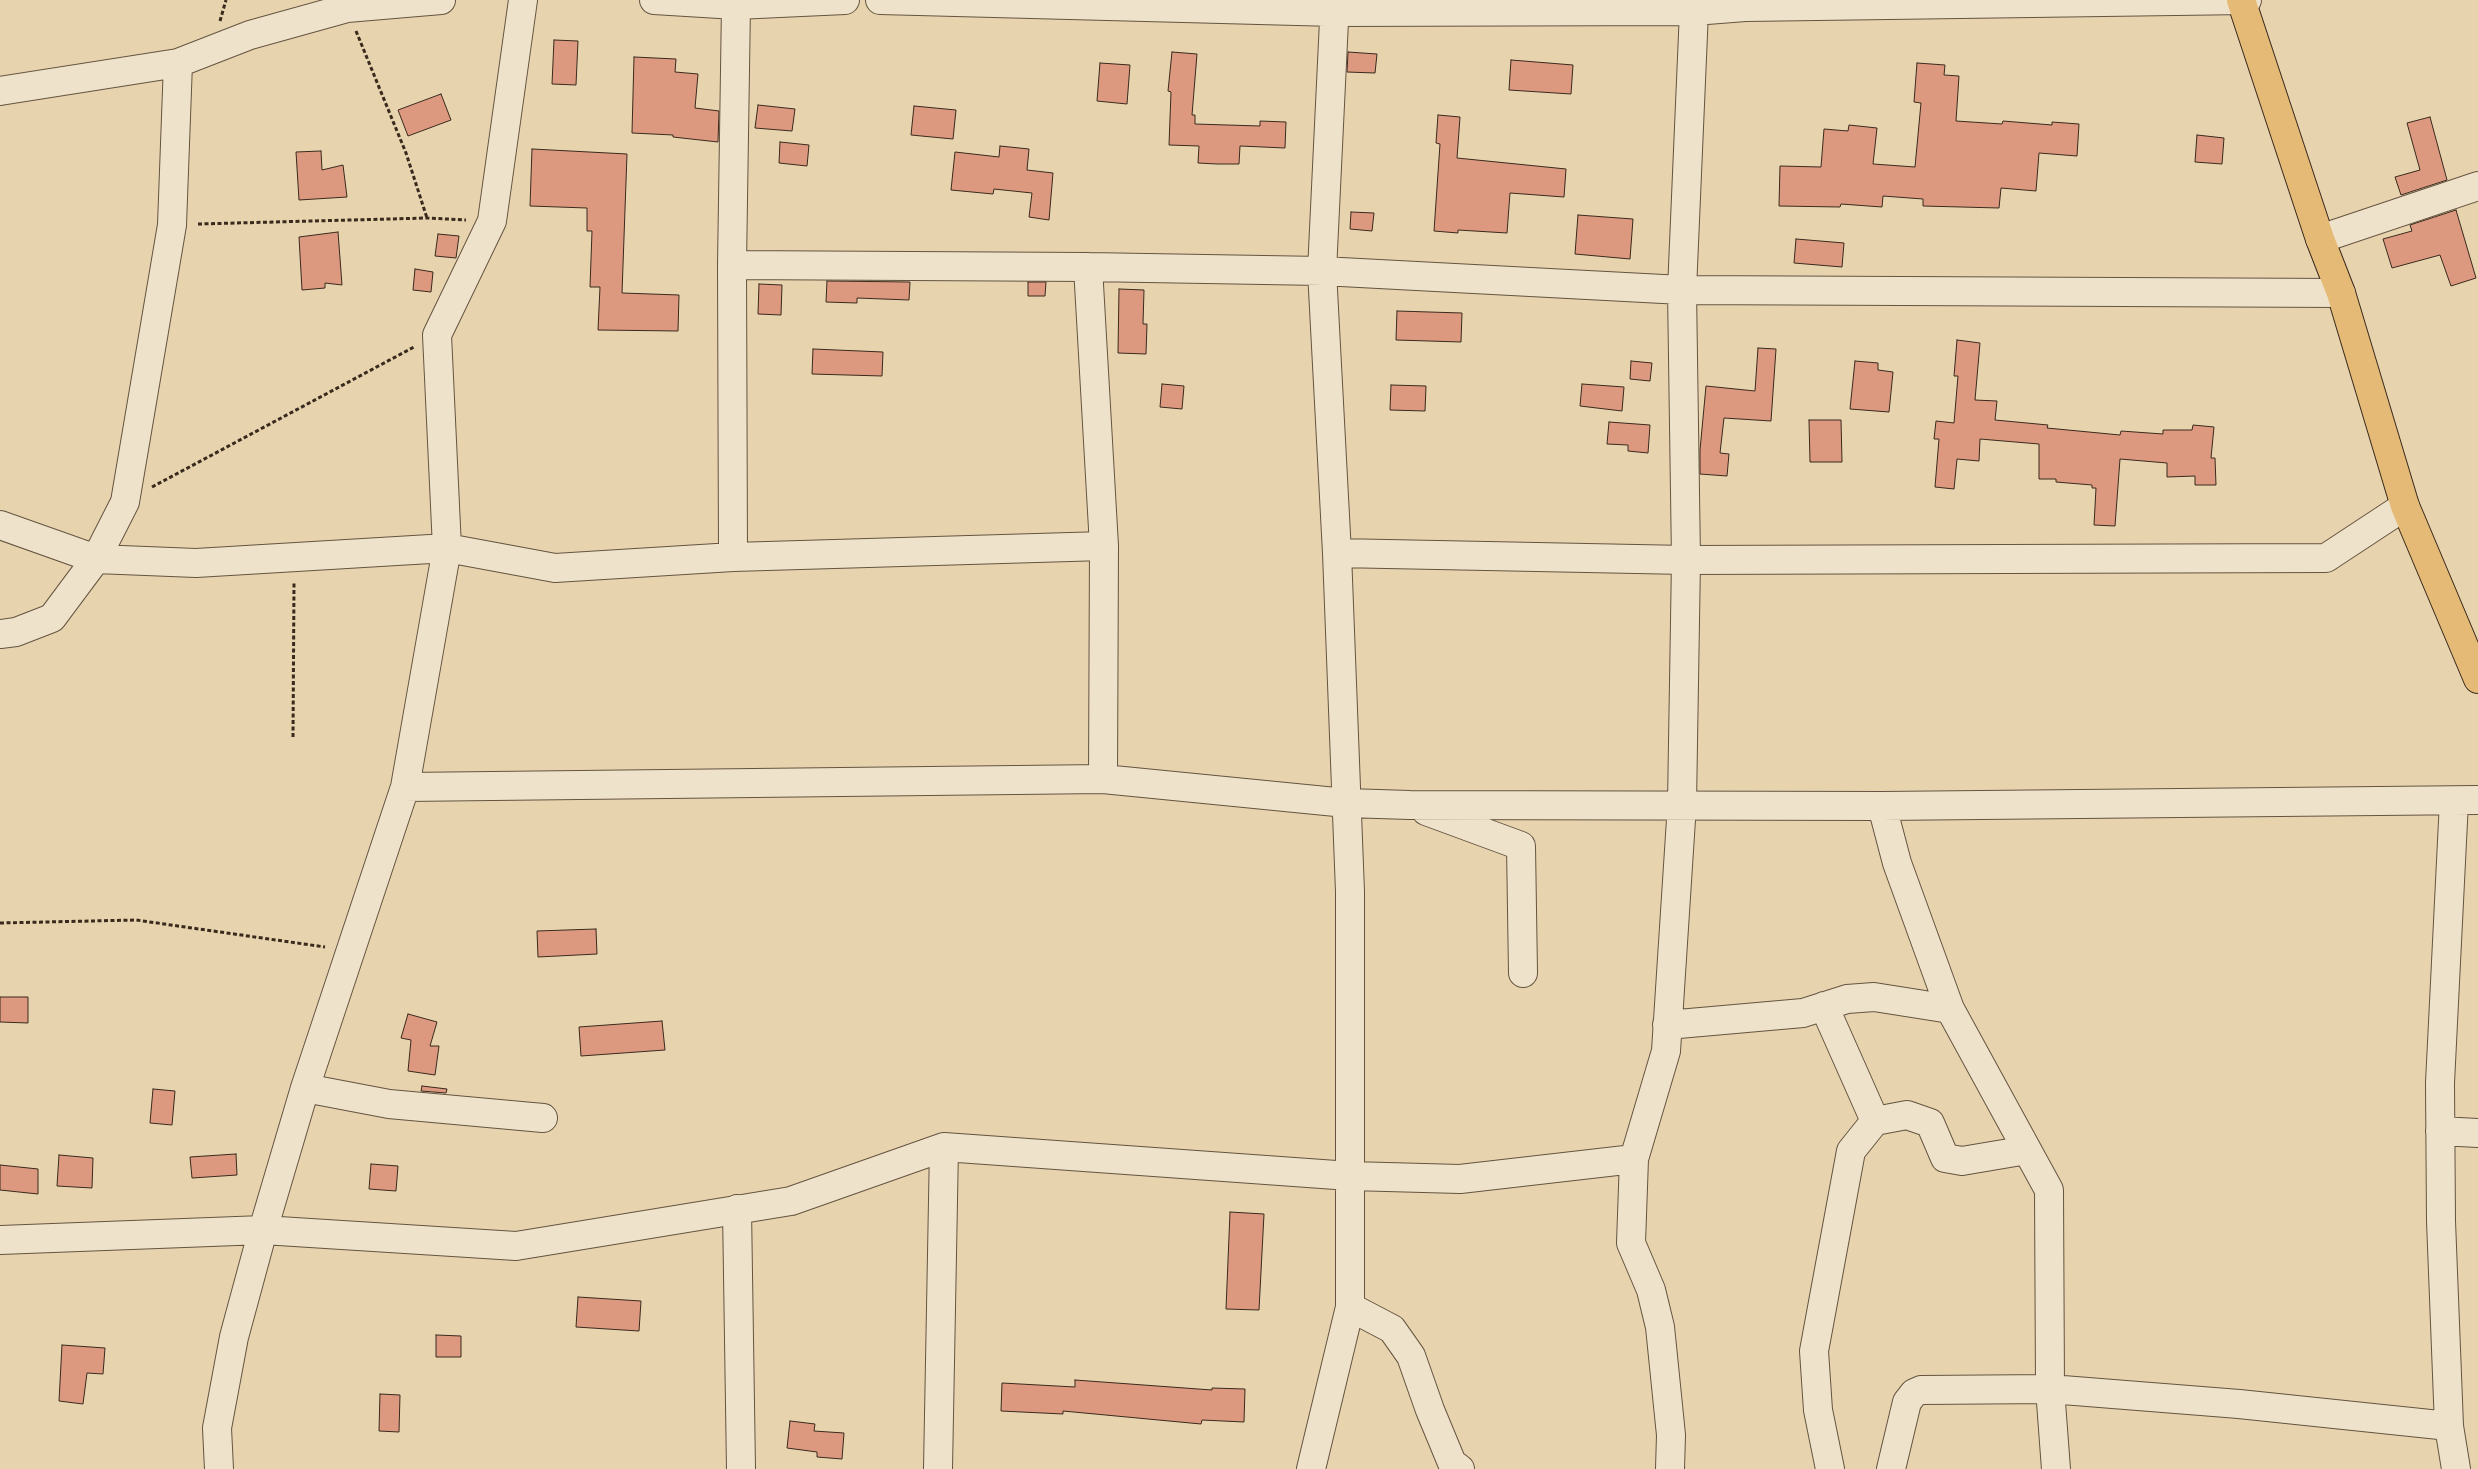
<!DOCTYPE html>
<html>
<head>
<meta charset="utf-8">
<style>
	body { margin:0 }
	canvas { display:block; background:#e7d3ad }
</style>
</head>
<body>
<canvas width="2478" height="1469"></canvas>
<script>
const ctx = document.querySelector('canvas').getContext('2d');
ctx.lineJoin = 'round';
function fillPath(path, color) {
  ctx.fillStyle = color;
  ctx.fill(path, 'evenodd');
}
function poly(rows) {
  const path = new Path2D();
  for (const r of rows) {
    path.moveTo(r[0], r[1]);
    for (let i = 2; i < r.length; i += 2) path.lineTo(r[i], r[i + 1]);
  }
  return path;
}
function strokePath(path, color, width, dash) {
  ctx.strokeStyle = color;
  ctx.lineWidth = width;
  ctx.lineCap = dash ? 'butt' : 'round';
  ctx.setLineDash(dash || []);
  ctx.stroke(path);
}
const building = poly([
	[554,40,578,41,576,85,552,84,554,40],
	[1172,52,1197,54,1192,115,1195,115,1195,124,1260,126,1260,121,1286,122,1285,148,1240,146,1239,164,1217,164,1198,163,1199,146,1169,145,1171,92,1168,91,1172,52],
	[1348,52,1377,54,1375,73,1347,72,1348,52],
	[634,57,676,59,675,72,698,74,695,108,719,111,718,142,673,137,673,135,632,133,634,57],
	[1511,60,1573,65,1571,94,1509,90,1511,60],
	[1100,63,1130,65,1127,104,1097,101,1100,63],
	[1917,63,1945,65,1944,75,1959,76,1956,121,2002,124,2003,121,2052,125,2052,122,2079,124,2077,156,2039,153,2036,191,2001,188,1999,208,1923,206,1923,199,1883,196,1882,207,1841,204,1840,207,1779,206,1780,166,1821,167,1824,129,1848,131,1849,125,1877,128,1873,164,1915,167,1921,103,1914,102,1917,63],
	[441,94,451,120,408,136,398,110,441,94],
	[758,105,795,109,792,131,755,128,758,105],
	[914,106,956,110,953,139,911,135,914,106],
	[1438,115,1460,117,1457,158,1566,169,1564,197,1510,193,1507,233,1458,230,1458,233,1434,231,1440,144,1436,143,1438,115],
	[2430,117,2447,180,2401,195,2395,177,2420,170,2407,123,2430,117],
	[2197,135,2224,138,2222,164,2195,162,2197,135],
	[780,142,809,145,807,166,779,163,780,142],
	[1000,146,1029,149,1027,170,1053,173,1049,220,1029,217,1032,193,994,189,993,194,951,190,955,152,999,157,1000,146],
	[532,149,627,154,622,293,679,295,678,331,598,330,600,287,590,287,592,231,587,231,587,208,530,206,532,149],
	[321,151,322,170,343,165,347,197,299,200,296,152,321,151],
	[2456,210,2476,278,2451,286,2440,255,2392,268,2383,239,2412,231,2410,225,2456,210],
	[1351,212,1374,213,1372,231,1350,229,1351,212],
	[1578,215,1633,219,1630,259,1575,254,1578,215],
	[338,232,342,285,325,283,325,288,302,290,299,237,338,232],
	[438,234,459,236,456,258,435,256,438,234],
	[1796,239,1844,243,1842,267,1794,263,1796,239],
	[415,269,433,272,431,292,413,290,415,269],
	[827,281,910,282,909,300,857,298,857,303,826,302,827,281],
	[1028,282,1046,282,1045,296,1028,296,1028,282],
	[759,284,782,285,781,315,758,314,759,284],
	[1119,289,1144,290,1143,324,1147,324,1146,354,1118,353,1119,289],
	[1397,311,1462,313,1461,342,1396,340,1397,311],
	[1957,340,1980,343,1975,400,1997,401,1995,420,2048,425,2047,428,2120,435,2121,431,2163,434,2163,430,2192,430,2193,425,2214,427,2211,458,2215,458,2216,485,2195,485,2195,476,2167,477,2167,463,2120,459,2115,526,2094,525,2096,488,2092,488,2092,485,2056,482,2056,479,2039,479,2039,444,1980,439,1979,461,1957,459,1954,489,1935,487,1939,439,1934,439,1936,421,1954,423,1958,376,1954,376,1957,340],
	[1758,348,1776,349,1771,421,1724,418,1720,453,1729,454,1727,476,1700,474,1700,450,1706,386,1755,391,1758,348],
	[813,349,883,352,882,376,812,374,813,349],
	[1631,361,1652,363,1650,381,1630,379,1631,361],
	[1855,361,1878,363,1878,370,1893,372,1889,412,1850,409,1855,361],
	[1162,384,1184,386,1182,409,1160,407,1162,384],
	[1582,384,1624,387,1622,411,1580,406,1582,384],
	[1391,385,1426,386,1425,411,1390,410,1391,385],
	[1809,420,1841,420,1842,462,1810,462,1809,420],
	[1609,422,1650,425,1648,453,1628,451,1628,445,1607,444,1609,422],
	[596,929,597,954,538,957,537,931,596,929],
	[0,997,28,997,28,1023,0,1022,0,997],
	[408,1014,437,1022,430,1046,439,1046,435,1075,408,1071,411,1040,401,1038,408,1014],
	[662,1021,665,1050,581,1056,579,1027,662,1021],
	[422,1086,447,1089,446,1093,421,1091,422,1086],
	[153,1089,175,1091,172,1125,150,1123,153,1089],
	[236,1154,237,1175,192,1178,190,1157,236,1154],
	[59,1155,93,1158,92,1188,57,1186,59,1155],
	[371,1164,398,1166,396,1191,369,1189,371,1164],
	[0,1165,38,1169,38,1194,0,1190,0,1165],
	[1230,1212,1264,1214,1259,1310,1226,1309,1230,1212],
	[578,1297,641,1301,639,1331,576,1327,578,1297],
	[436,1335,461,1336,461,1357,436,1357,436,1335],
	[62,1345,105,1348,103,1374,87,1373,83,1404,59,1401,62,1345],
	[1075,1380,1212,1390,1212,1388,1245,1389,1244,1422,1202,1420,1201,1424,1063,1411,1063,1414,1001,1411,1002,1383,1075,1387,1075,1380],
	[380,1394,400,1395,399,1432,379,1431,380,1394],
	[790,1421,815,1424,814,1431,844,1433,842,1459,817,1457,817,1452,787,1448,790,1421]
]);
const path = poly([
	[220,21,226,0],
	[356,31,406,153,427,218],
	[198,224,427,218,466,220],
	[152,487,414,347],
	[293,737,294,583],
	[0,923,136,920,325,947]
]);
const minor = poly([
	[654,0,736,5,845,0],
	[880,0,1335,12,1694,11,1745,7,2247,0],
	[0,91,178,63,250,35,347,8,441,0],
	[2320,239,2478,186],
	[732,265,1088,267,1322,271,1682,290,2341,293],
	[1088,267,1104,546,1103,779],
	[0,525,96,559,196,563,447,548,555,568,733,557,1104,546],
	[1337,553,1686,560,2326,558,2405,506],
	[733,557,732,265,736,5],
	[0,634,16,632,52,618,96,559,125,502,172,225,178,63],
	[405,787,1103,779,1346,803,1410,805,1882,806,2478,800],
	[2454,801,2440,1083,2441,1221,2449,1426,2456,1469],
	[1882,806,1897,863,1950,1009,2049,1190,2050,1389,2056,1469],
	[1426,811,1521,846,1523,973],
	[1824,1006,1875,1121],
	[1667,1025,1803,1013,1847,999,1874,997,1950,1009],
	[305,1088,389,1104,543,1118],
	[2440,1131,2478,1133],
	[944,1147,1350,1176,1460,1179,1634,1159],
	[737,1209,741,1469],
	[0,1240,263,1230,516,1246,791,1201,944,1147,938,1469],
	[1350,1307,1392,1329,1411,1356,1430,1410,1452,1463,1460,1469],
	[219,1469,217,1428,234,1337,263,1230,305,1088,405,787,447,548,437,335,492,221,523,0],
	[1311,1469,1350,1307,1350,892,1337,553,1322,271,1335,0],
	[1670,1469,1671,1435,1660,1327,1651,1290,1631,1243,1634,1159,1666,1051,1682,804,1686,560,1682,290,1694,11],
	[1830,1469,1818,1410,1814,1351,1851,1151,1875,1121,1907,1115,1930,1123,1945,1158,1962,1161,2027,1150],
	[1891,1469,1907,1402,1914,1393,1921,1390,2050,1389,2239,1404,2449,1426]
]);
const major = poly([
	[2241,0,2320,239,2341,293,2405,506,2478,679]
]);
fillPath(building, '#dd9980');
strokePath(building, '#392a1d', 1);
strokePath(minor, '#645441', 30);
strokePath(major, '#392a1d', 30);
strokePath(path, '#392a1d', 3, [4, 2.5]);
strokePath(minor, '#efe2ca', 28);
strokePath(major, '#e4ba76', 28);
</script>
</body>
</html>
